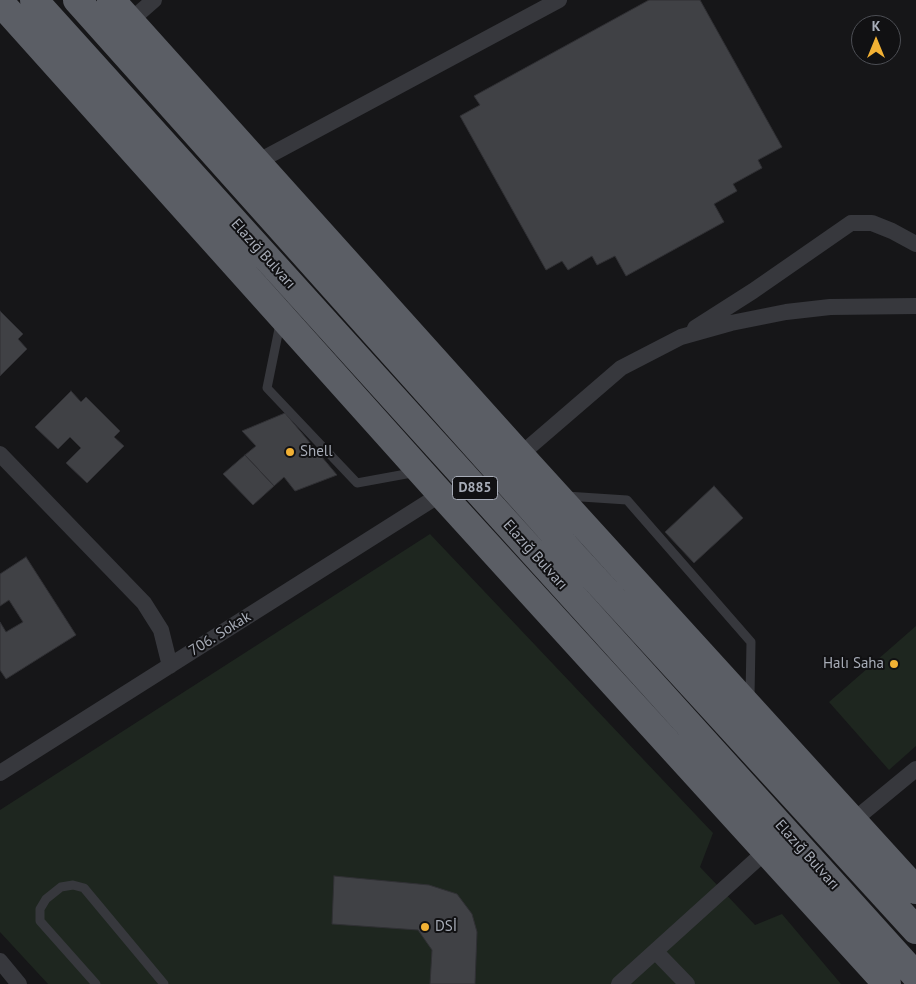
<!DOCTYPE html>
<html>
<head>
<meta charset="utf-8">
<style>
	body { margin:0 }
	#map { position:relative; width:916px; height:984px; overflow:hidden; background:#161618; font-family:"PT Sans",sans-serif }
	canvas { display:block }
	.north { position:absolute; left:851px; top:15px; width:50px; height:50px; box-sizing:border-box; background:#111113; border:1px solid #4d4f55; border-radius:50%; rotate:0deg; font-size:14px; font-weight:700; line-height:20px; text-align:center; color:#a8adb8 }
	.north::after { content:''; display:block; margin:auto; width:18px; height:22px; background:#f2b134; clip-path:polygon(50% 0,100% 100%,50% 72%,0 100%) }
</style>
</head>
<body>
<div id="map">
<canvas width="916" height="984"></canvas>
<div class="north">K</div>
</div>
<script>
const ctx = document.querySelector('canvas').getContext('2d');
ctx.lineJoin = 'round';
function fillPath(path, color) {
  ctx.fillStyle = color;
  ctx.fill(path, 'evenodd');
}
function poly(rows) {
  const path = new Path2D();
  for (const r of rows) {
    path.moveTo(r[0], r[1]);
    for (let i = 2; i < r.length; i += 2) path.lineTo(r[i], r[i + 1]);
  }
  return path;
}
function strokePath(path, color, width, dash) {
  ctx.strokeStyle = color;
  ctx.lineWidth = width;
  ctx.lineCap = dash ? 'butt' : 'round';
  ctx.setLineDash(dash || []);
  ctx.stroke(path);
}
function drawText(font, color, halo, rows, align = 'center') {
  ctx.font = font + ' "PT Sans",sans-serif';
  ctx.lineWidth = 4;
  ctx.setLineDash([]);
  ctx.textBaseline = 'middle';
  ctx.strokeStyle = halo;
  ctx.fillStyle = color;
  for (const [text, x, y, turn = 0] of rows) {
    ctx.save();
    ctx.translate(x, y);
    ctx.rotate((+turn || 0) * Math.PI / 180);
    ctx.textAlign = isNaN(turn) ? turn : align;
    if (halo) ctx.strokeText(text, 0, 0);
    ctx.fillText(text, 0, 0);
    ctx.restore();
  }
}
const green = poly([
	[430,534,713,833,700,867,755,925,782,914,841,984,48,984,0,932,0,810],
	[916,626,916,746,889,770,829,702]
]);
const building = poly([
	[649,0,700,0,782,147,758,160,762,168,733,184,737,191,714,204,724,222,626,276,615,256,597,265,592,256,568,270,562,261,546,270,460,116,480,105,474,96,649,0],
	[0,311,23,334,18,339,27,349,0,376,0,311],
	[71,391,81,402,86,397,120,431,114,437,124,446,87,483,66,463,81,448,70,437,58,449,35,427,71,391],
	[285,413,337,475,295,491,284,477,274,486,245,455,256,446,242,431,285,413],
	[245,455,274,486,253,505,223,474,245,455],
	[714,486,743,518,694,563,665,532,714,486],
	[26,557,76,635,6,679,0,670,0,622,6,632,23,622,9,600,0,606,0,574,26,557],
	[334,876,429,885,457,894,472,914,477,932,475,984,430,984,432,950,418,930,332,924,334,876]
]);
const service = poly([
	[280,324,267,388,357,483,417,472],
	[566,496,627,500,751,642,750,697],
	[96,984,40,921,40,909,46,899,61,887,73,885,84,888,164,984]
]);
const minor = poly([
	[130,21,154,0],
	[257,162,559,0],
	[695,328,753,291,851,223,872,223,892,231,916,244],
	[0,454,144,603,161,630,170,666],
	[520,455,621,368,681,337,731,323,786,312,830,307,916,306],
	[0,773,441,494],
	[854,820,916,769],
	[656,952,687,984],
	[0,961,19,984],
	[619,984,766,851]
]);
const trunk = poly([
	[34,0,916,976],
	[77,0,574,556,916,930],
	[111,0,520,455,916,890],
	[0,2,441,494,887,984]
]);
const markers = [
	[290,452,5,"#f2b134"],
	[894,664,5,"#f2b134"],
	[425,927,5,"#f2b134"]
];
const shields = [
	[475,488,45]
];
const shieldNames = [
	["D885",475,488]
];
const streetNames = [
	["Elazığ Bulvarı",263,254,48],
	["Elazığ Bulvarı",535,555,48],
	["706. Sokak",220,634,-32],
	["Elazığ Bulvarı",807,855,48]
];
const poiNames = [
	["Shell",300,452],
	["Halı Saha",884,664,"right"],
	["DSİ",435,927]
];
fillPath(green, '#1e261f');
fillPath(building, '#404145');
strokePath(building, '#303034', 1);
strokePath(service, '#37383d', 9);
strokePath(minor, '#37383d', 16);
strokePath(trunk, '#5b5e65', 28);
for (const [x, y, r, color] of markers) {
  const dot = new Path2D();
  dot.arc(x, y, r, 0, 2 * Math.PI);
  ctx.fillStyle = color;
  ctx.fill(dot);
  strokePath(dot, '#111113', 2);
}
for (const [x, y, w] of shields) {
  const box = new Path2D();
  box.roundRect(x - w / 2, y - 11.5, w, 23, 4);
  ctx.fillStyle = '#111113';
  ctx.fill(box);
  strokePath(box, '#a8adb8', 1);
}
drawText('bold 14px', '#a8adb8', null, shieldNames);
drawText('15px', '#a8adb8', '#111113', streetNames);
drawText('15px', '#a8adb8', '#111113', poiNames, 'left');
</script>
</body>
</html>
